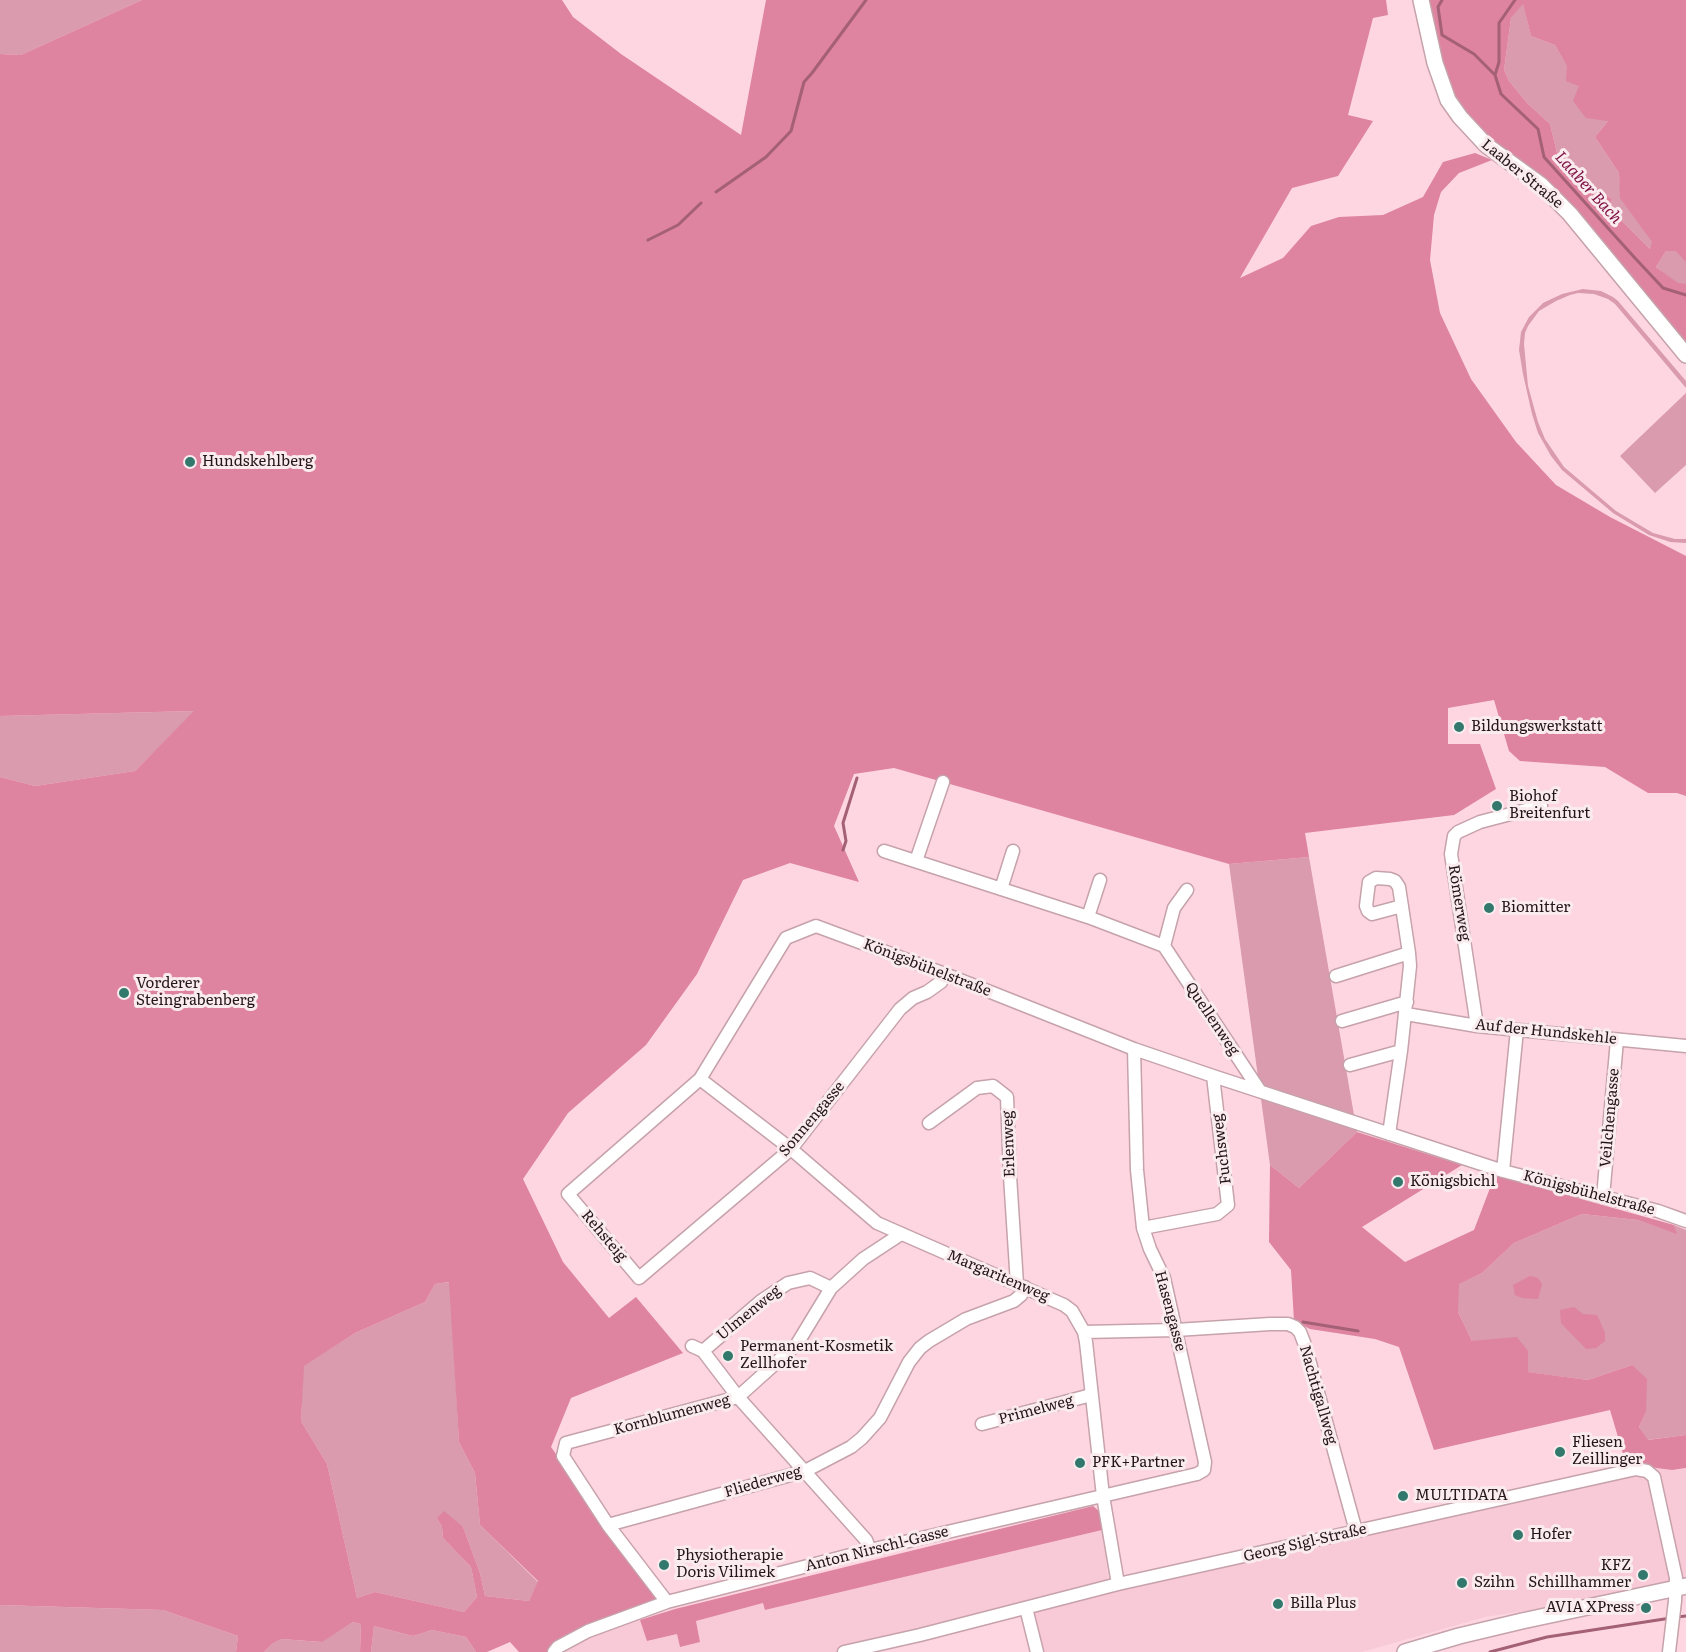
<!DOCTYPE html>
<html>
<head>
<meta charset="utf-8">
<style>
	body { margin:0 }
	canvas { display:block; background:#fdd6e1 }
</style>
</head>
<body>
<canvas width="1686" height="1652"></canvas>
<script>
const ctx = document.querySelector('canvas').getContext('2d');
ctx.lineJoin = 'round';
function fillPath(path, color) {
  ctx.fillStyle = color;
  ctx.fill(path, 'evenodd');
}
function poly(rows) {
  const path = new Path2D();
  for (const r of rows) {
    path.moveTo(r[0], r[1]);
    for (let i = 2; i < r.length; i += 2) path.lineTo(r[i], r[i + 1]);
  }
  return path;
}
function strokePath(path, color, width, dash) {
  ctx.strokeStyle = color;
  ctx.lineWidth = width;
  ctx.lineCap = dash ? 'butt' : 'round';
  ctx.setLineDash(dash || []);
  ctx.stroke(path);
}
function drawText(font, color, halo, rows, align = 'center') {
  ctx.font = font + ' Literata,serif';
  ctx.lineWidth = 6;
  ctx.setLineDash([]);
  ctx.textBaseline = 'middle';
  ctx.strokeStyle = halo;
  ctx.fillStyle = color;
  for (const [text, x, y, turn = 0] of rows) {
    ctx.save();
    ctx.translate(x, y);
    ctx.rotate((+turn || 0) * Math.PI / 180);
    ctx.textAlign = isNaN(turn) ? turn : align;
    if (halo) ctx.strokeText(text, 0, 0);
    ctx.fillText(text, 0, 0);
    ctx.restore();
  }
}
const built = poly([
	[1626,1464,1672,1470,1686,1469,1686,1579,1584,1602,1485,1617,1362,1652,1043,1652,1034,1611,868,1652,563,1652,597,1634,640,1620,648,1641,677,1634,680,1647,700,1642,696,1621,764,1603,766,1610,1102,1530,1109,1582]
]);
const green = poly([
	[0,0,142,0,21,55,0,54],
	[1523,3,1531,36,1555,45,1579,86,1608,121,1595,137,1619,173,1621,198,1653,243,1650,249,1609,208,1612,199,1559,161,1550,124,1528,104,1509,81,1504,70,1511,18],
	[1686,242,1686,284,1678,284,1656,267,1666,251],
	[1583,289,1601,291,1613,297,1618,301,1686,381,1686,388,1615,304,1608,299,1594,294,1578,293,1570,295,1556,301,1539,311,1528,326,1525,333,1524,344,1528,386,1538,422,1545,439,1564,467,1616,511,1653,533,1675,539,1686,539,1686,543,1670,542,1649,535,1613,513,1562,470,1551,456,1538,433,1532,414,1523,374,1519,350,1521,332,1529,317,1543,303,1562,294],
	[1686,393,1686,465,1655,493,1620,456],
	[195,711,135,771,35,786,0,777,0,716],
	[1309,857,1357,1132,1299,1188,1270,1165,1229,864],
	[1582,1214,1638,1220,1676,1233,1674,1225,1686,1230,1686,1435,1647,1440,1639,1427,1646,1412,1632,1365,1588,1380,1527,1372,1528,1351,1472,1341,1458,1312,1458,1284,1482,1273,1514,1243],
	[450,1282,459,1442,475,1473,480,1525,538,1582,529,1601,485,1596,480,1573,463,1527,437,1518,442,1527,443,1538,471,1567,477,1597,464,1612,375,1592,357,1598,327,1464,301,1421,303,1366,355,1333,425,1302,435,1284],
	[0,1605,163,1610,238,1636,236,1652,0,1652],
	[353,1622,361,1624,360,1652,264,1652,272,1644,281,1639,321,1642],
	[374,1626,413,1636,432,1630,466,1637,476,1652,371,1652]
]);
const forest = poly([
	[142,0,562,0,573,17,621,54,741,135,766,0,1386,0,1388,15,1373,18,1348,115,1373,121,1338,176,1292,188,1240,278,1283,258,1311,226,1339,217,1383,215,1423,197,1443,162,1475,153,1492,160,1459,173,1441,192,1434,215,1430,260,1440,313,1471,379,1516,442,1556,485,1610,517,1686,556,1686,796,1677,793,1648,793,1605,767,1520,761,1509,751,1494,700,1448,708,1448,744,1480,744,1496,789,1454,815,1305,833,1309,857,1229,864,894,768,854,774,834,826,859,882,790,863,743,880,697,974,646,1045,568,1113,523,1179,563,1262,609,1318,636,1297,683,1353,571,1398,551,1447,659,1600,549,1652,519,1652,510,1642,487,1652,476,1652,466,1637,432,1630,413,1636,374,1626,371,1652,360,1652,361,1624,353,1622,322,1642,281,1639,272,1644,264,1652,236,1652,238,1636,163,1610,0,1605,0,777,35,786,135,771,194,711,0,716,0,54,21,55],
	[449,1282,459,1442,475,1473,480,1525,538,1581,529,1601,485,1596,480,1573,463,1527,444,1511,437,1518,442,1527,443,1538,471,1567,477,1597,464,1612,375,1592,357,1598,327,1464,301,1421,304,1366,355,1333,425,1302,435,1284],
	[1428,0,1686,0,1686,262,1676,251,1666,251,1656,267,1678,283,1686,284,1686,349,1638,291,1481,132,1455,98,1433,40],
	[1523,4,1531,36,1555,45,1567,66,1566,81,1579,86,1573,101,1586,118,1608,121,1595,137,1619,173,1620,198,1652,242,1650,249,1609,208,1612,199,1559,161,1550,124,1528,104,1509,81,1504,70,1511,18],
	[1357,1132,1462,1165,1362,1227,1405,1262,1474,1230,1495,1175,1674,1225,1677,1234,1638,1220,1582,1214,1514,1243,1482,1273,1459,1284,1458,1312,1472,1341,1517,1337,1528,1351,1528,1372,1588,1380,1632,1365,1647,1379,1646,1412,1639,1427,1648,1440,1686,1435,1686,1468,1672,1470,1626,1464,1610,1410,1434,1450,1399,1347,1375,1339,1310,1329,1294,1321,1291,1270,1269,1242,1270,1165,1299,1188],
	[1530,1276,1538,1278,1542,1284,1538,1299,1522,1298,1515,1295,1513,1285],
	[1574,1307,1583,1314,1597,1315,1605,1333,1605,1341,1596,1348,1586,1349,1561,1323,1560,1310],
	[1093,1506,1100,1512,1102,1530,765,1610,763,1603,696,1621,700,1642,680,1647,677,1634,647,1641,640,1620,675,1609]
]);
const stream = poly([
	[1442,0,1438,7,1442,35,1474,54,1495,75,1501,94,1538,129,1544,157,1634,257,1663,288,1686,295],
	[1495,75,1499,62,1499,23,1515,0],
	[716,192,766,157,791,131,804,82,812,73,866,0],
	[648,240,678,225,701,203],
	[843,850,846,841,843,823,857,778],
	[1303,1322,1358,1331],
	[1677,1617,1686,1616],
	[1490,1652,1547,1637,1671,1618]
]);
const minor = poly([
	[884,851,1088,917,1164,946,1260,1091],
	[916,861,943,782],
	[1001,889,1013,851],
	[1088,917,1100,880],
	[1164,946,1174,908,1187,890],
	[945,974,941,982,927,992,913,998,900,1009,791,1149,639,1278,568,1194,700,1079,786,938,816,926,945,974,1134,1049,1213,1076,1503,1171,1658,1211,1686,1221],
	[1336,976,1409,953],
	[1406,1014,1477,1026,1686,1046],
	[1342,1021,1407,1002],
	[1477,1026,1451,854,1454,836,1458,832,1480,822,1541,806],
	[1350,1065,1401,1051],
	[700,1079,791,1149,877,1223,1064,1305,1072,1311,1084,1332,1086,1342,1103,1496,1118,1584],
	[929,1123,977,1088,993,1086,1007,1097,1010,1176,1017,1284],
	[1389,1134,1401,1051,1410,966,1409,953,1399,887,1395,881,1390,879,1376,878,1369,882,1366,906,1368,911,1372,914,1402,906],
	[1503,1171,1517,1030],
	[1603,1197,1617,1040],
	[1143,1228,1217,1214,1228,1205,1213,1076],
	[1084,1332,1176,1330,1270,1324,1288,1324,1295,1327,1300,1332,1305,1345,1356,1531],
	[692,1346,703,1351,738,1397,866,1540,870,1550],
	[703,1351,761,1301,788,1283,810,1278,831,1288],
	[982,1424,1091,1395],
	[608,1525,805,1471,851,1447,862,1438,880,1418,909,1362,920,1348,929,1341,966,1319,1014,1301,1021,1295,1025,1287],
	[667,1602,608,1525,563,1456,566,1443,738,1397,797,1344,831,1288,863,1259,901,1234],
	[1026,1608,1037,1652],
	[554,1652,558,1647,588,1631,667,1602,870,1550,1197,1474,1204,1470,1205,1462,1164,1278,1150,1249,1143,1228,1137,1170,1134,1049],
	[844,1652,920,1635,1118,1584,1636,1469,1647,1471,1654,1477,1676,1578,1675,1601,1669,1652]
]);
const major = poly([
	[1421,0,1435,63,1448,100,1460,117,1486,145,1541,185,1570,214,1686,355],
	[1405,1652,1459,1636,1522,1621,1686,1586]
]);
const markers = [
	[190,462,6,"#33786c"],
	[1459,727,6,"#33786c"],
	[1497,806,6,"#33786c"],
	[1489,908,6,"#33786c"],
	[124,993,6,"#33786c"],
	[1398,1182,6,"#33786c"],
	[728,1356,6,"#33786c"],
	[1560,1452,6,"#33786c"],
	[1080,1463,6,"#33786c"],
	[1403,1496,6,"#33786c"],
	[1518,1535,6,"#33786c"],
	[664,1565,6,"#33786c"],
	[1643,1575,6,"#33786c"],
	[1462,1583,6,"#33786c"],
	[1278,1604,6,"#33786c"],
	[1646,1608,6,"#33786c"]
];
const streetNames = [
	["Laaber Straße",1522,174,39],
	["Römerweg",1459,903,81],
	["Königsbühelstraße",927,968,21],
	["Quellenweg",1212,1019,56],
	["Auf der Hundskehle",1546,1032,6],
	["Veilchengasse",1610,1118,-85],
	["Sonnengasse",812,1119,-50],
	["Erlenweg",1009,1144,-92],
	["Fuchsweg",1222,1149,-97],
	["Königsbühelstraße",1589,1193,15],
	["Rehsteig",604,1236,50],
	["Margaritenweg",998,1276,23],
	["Hasengasse",1170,1311,75],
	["Ulmenweg",749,1313,-39],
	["Nachtigallweg",1318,1395,74],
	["Primelweg",1036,1410,-15],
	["Kornblumenweg",672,1415,-15],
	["Fliederweg",763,1482,-16],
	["Georg Sigl-Straße",1305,1543,-13],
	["Anton Nirschl-Gasse",877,1549,-14]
];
const poiNames = [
	["Hundskehlberg",202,462],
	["Bildungswerkstatt",1471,727],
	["Biohof",1509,797],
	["Breitenfurt",1509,814],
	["Biomitter",1501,908],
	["Vorderer",136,984],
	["Steingrabenberg",136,1001],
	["Königsbichl",1410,1182],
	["Permanent-Kosmetik",740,1347],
	["Zellhofer",740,1364],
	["Fliesen",1572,1443],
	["Zeillinger",1572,1460],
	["PFK+Partner",1092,1463],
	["MULTIDATA",1415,1496],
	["Hofer",1530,1535],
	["Physiotherapie",676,1556],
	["Doris Vilimek",676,1573],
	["KFZ",1631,1566,"right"],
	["Schillhammer",1631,1583,"right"],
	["Szihn",1474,1583],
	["Billa Plus",1290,1604],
	["AVIA XPress",1634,1608,"right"]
];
const waterNames = [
	["Laaber Bach",1588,188,48]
];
fillPath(built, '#f8c9d6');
fillPath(green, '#d99bad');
fillPath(forest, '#de83a0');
strokePath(stream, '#a46076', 3);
strokePath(minor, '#c6a2ab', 15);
strokePath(major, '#c6a2ab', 18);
strokePath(minor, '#fff', 12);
strokePath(major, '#fff', 15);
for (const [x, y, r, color] of markers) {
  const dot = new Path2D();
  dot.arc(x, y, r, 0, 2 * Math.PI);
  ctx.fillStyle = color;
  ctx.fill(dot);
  strokePath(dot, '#faebef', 2);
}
drawText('15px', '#23161a', '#faebef', streetNames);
drawText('15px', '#23161a', '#faebef', poiNames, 'left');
drawText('italic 16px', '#7d1042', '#faebef', waterNames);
</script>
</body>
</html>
